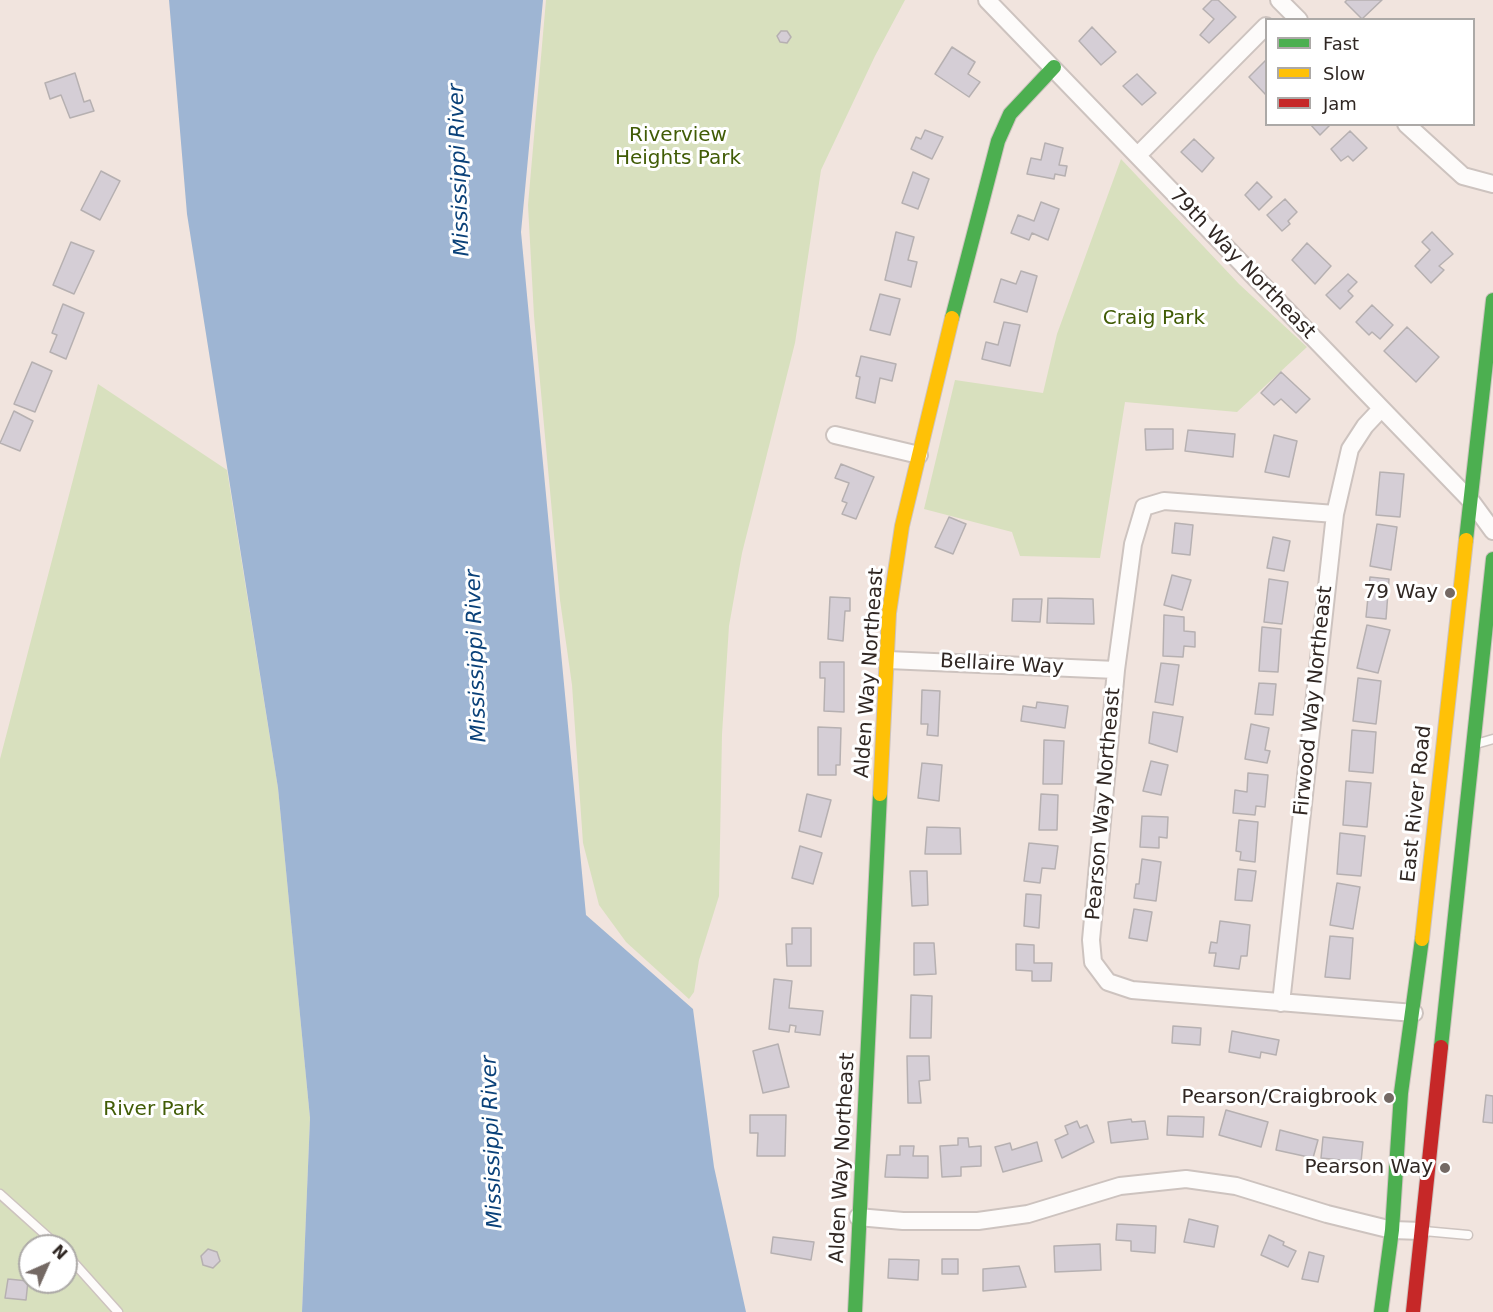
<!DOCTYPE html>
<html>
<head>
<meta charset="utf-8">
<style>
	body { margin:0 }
	#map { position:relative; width:1493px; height:1312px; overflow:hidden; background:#f1e4de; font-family:"DejaVu Sans",sans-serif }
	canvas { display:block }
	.legend { position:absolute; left:1265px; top:18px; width:210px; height:108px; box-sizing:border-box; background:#fff; border:2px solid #aca9a7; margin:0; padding:8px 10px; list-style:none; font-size:18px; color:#302723 }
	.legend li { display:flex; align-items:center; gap:12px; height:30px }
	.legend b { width:30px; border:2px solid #aca9a7 }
	.north { position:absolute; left:18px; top:1234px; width:60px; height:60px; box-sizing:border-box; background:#fff; border:2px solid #aca9a7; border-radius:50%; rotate:45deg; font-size:16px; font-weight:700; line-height:24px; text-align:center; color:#302723 }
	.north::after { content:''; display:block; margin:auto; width:21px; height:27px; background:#746964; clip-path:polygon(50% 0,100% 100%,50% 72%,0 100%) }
</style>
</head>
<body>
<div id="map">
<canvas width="1493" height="1312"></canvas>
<ul class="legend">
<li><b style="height:8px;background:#4caf50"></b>Fast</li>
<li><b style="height:8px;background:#ffc107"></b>Slow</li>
<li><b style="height:8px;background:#c62828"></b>Jam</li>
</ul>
<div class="north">N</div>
</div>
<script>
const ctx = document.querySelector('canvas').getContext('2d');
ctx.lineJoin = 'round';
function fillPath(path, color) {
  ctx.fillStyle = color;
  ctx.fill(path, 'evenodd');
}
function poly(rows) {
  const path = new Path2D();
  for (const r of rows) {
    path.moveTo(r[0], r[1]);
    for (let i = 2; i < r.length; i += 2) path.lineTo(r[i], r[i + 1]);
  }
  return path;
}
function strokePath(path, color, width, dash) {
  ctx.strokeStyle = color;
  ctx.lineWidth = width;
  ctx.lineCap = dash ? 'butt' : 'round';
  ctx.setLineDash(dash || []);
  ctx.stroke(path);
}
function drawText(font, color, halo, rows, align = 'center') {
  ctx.font = font + ' "DejaVu Sans",sans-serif';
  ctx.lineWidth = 6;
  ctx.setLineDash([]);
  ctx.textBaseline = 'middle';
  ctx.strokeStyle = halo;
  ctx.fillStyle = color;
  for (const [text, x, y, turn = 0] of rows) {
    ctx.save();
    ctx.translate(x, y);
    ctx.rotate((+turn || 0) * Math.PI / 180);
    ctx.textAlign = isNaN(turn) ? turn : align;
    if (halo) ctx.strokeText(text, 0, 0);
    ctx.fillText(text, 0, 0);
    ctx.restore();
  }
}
const green = poly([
	[546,0,905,0,875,56,821,170,795,343,742,553,729,626,722,734,719,896,699,960,694,992,689,999,626,942,599,905,583,843,572,685,560,600,534,316,528,205],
	[1121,159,1239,284,1307,347,1237,412,1125,402,1100,558,1020,556,1012,532,924,509,955,380,1043,393,1057,334],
	[98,384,227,470,278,788,310,1118,302,1312,0,1312,0,759],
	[30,1246,66,1246,66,1282,30,1282]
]);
const water = poly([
	[169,0,543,0,521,232,586,915,693,1009,714,1167,746,1312,302,1312,310,1118,278,788,187,214]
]);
const building = poly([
	[1212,0,1218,0,1236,17,1209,43,1200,35,1214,19,1203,9,1212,0],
	[1347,0,1382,0,1362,19,1345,2,1347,0],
	[1092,27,1116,52,1101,65,1079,41,1092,27],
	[781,31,787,31,791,37,787,43,780,42,777,36,781,31],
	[952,47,975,62,968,74,980,82,969,97,935,74,952,47],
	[1266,60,1266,95,1249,77,1266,60],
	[75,73,84,102,90,100,94,111,70,118,61,95,50,99,45,83,75,73],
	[1137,74,1156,93,1142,105,1123,86,1137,74],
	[1310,124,1331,124,1320,135,1310,124],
	[925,130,943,137,932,159,911,149,916,137,921,139,925,130],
	[1350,131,1367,148,1353,161,1348,156,1341,161,1331,149,1350,131],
	[1194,139,1214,158,1202,172,1181,152,1194,139],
	[1045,143,1063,148,1059,165,1067,166,1065,176,1055,174,1054,179,1027,174,1031,158,1041,160,1045,143],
	[101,171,120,181,100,220,81,210,101,171],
	[913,172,929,179,918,209,902,203,913,172],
	[1257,182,1272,197,1259,210,1245,195,1257,182],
	[1285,199,1297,212,1288,221,1290,224,1282,231,1267,215,1285,199],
	[1041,202,1059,209,1048,240,1032,233,1029,240,1011,233,1018,215,1034,221,1041,202],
	[896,232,914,237,908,260,917,262,911,287,885,280,896,232],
	[1432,232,1453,254,1439,266,1444,270,1431,283,1415,266,1430,250,1422,242,1432,232],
	[71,242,94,251,74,294,53,285,71,242],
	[1307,243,1331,266,1315,284,1292,260,1307,243],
	[1021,271,1037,276,1027,312,994,302,1001,279,1016,284,1021,271],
	[1348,274,1357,282,1348,291,1353,296,1340,309,1326,295,1348,274],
	[880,294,900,299,890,335,870,330,880,294],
	[63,304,84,313,66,359,50,352,57,335,52,333,63,304],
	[1372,305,1393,325,1380,339,1372,332,1369,335,1356,322,1372,305],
	[1004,322,1020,325,1010,366,982,359,986,342,998,345,1004,322],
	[1407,327,1439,357,1416,382,1384,351,1407,327],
	[861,356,896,364,892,381,880,378,875,403,856,398,860,377,856,376,861,356],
	[32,362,52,371,35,412,14,404,32,362],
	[1281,372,1310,399,1296,413,1281,399,1274,405,1261,393,1281,372],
	[14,411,33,421,20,451,0,443,14,411],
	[1145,429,1173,429,1173,449,1146,450,1145,429],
	[1188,430,1235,434,1233,457,1185,451,1188,430],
	[1274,435,1297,441,1289,477,1265,472,1274,435],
	[841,464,874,477,856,519,842,514,847,503,842,501,849,483,835,478,841,464],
	[1380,472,1404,474,1400,517,1376,515,1380,472],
	[949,517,966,524,953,554,935,547,949,517],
	[1175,523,1193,525,1190,555,1172,553,1175,523],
	[1377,524,1397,527,1391,570,1370,566,1377,524],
	[1273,537,1290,541,1284,571,1267,568,1273,537],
	[1172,575,1191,580,1182,610,1164,605,1172,575],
	[1370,577,1389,579,1386,619,1366,617,1370,577],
	[1269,579,1288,582,1282,624,1264,622,1269,579],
	[830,597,850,598,850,611,845,611,843,641,828,639,830,597],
	[1048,598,1093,599,1094,624,1047,623,1048,598],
	[1013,599,1042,599,1040,622,1012,621,1013,599],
	[1164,615,1184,617,1184,631,1195,632,1195,647,1184,646,1183,657,1163,656,1164,615],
	[1367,625,1390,630,1378,673,1357,668,1367,625],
	[1262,627,1281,629,1278,672,1259,671,1262,627],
	[820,662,844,662,844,712,824,711,825,678,820,678,820,662],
	[1161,663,1179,665,1173,705,1155,702,1161,663],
	[1358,678,1381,681,1376,724,1353,721,1358,678],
	[1259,683,1276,684,1273,715,1255,714,1259,683],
	[922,690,940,691,938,736,927,735,928,724,921,724,922,690],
	[1037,702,1068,706,1065,728,1021,721,1023,706,1036,708,1037,702],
	[1153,712,1183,717,1177,752,1149,743,1153,712],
	[1251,724,1269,728,1265,750,1270,751,1267,763,1245,759,1251,724],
	[818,727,841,728,840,765,836,765,836,775,818,775,818,727],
	[1352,730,1376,732,1373,773,1349,771,1352,730],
	[1044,740,1064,741,1062,784,1043,784,1044,740],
	[1151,761,1168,765,1161,795,1143,791,1151,761],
	[922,763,942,765,939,801,918,798,922,763],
	[1248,773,1268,775,1265,807,1256,806,1255,815,1233,813,1235,790,1247,792,1248,773],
	[1346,781,1371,783,1367,827,1343,825,1346,781],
	[807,794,831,800,821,837,799,831,807,794],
	[1041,794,1058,795,1057,830,1039,830,1041,794],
	[1142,816,1168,817,1167,838,1159,837,1159,848,1140,847,1142,816],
	[1239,820,1258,822,1255,862,1240,860,1241,852,1236,851,1239,820],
	[927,827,960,828,961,854,925,854,927,827],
	[1340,833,1365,836,1361,876,1337,874,1340,833],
	[1029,843,1058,846,1055,869,1042,868,1040,883,1024,881,1029,843],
	[800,846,822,853,813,884,792,878,800,846],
	[1142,859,1161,862,1156,901,1134,898,1136,884,1139,884,1142,859],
	[1238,869,1256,871,1252,901,1235,900,1238,869],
	[910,871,927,871,928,905,912,906,910,871],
	[1337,883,1360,887,1353,929,1330,925,1337,883],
	[1026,894,1041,895,1039,928,1024,926,1026,894],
	[1134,909,1152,912,1147,941,1129,938,1134,909],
	[1220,921,1250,925,1247,956,1241,956,1239,969,1214,966,1216,953,1209,953,1211,942,1217,943,1220,921],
	[792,928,811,928,811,966,787,966,786,944,792,944,792,928],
	[1330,936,1353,938,1350,979,1325,977,1330,936],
	[914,943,934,943,936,974,914,975,914,943],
	[1016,944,1034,945,1034,963,1052,963,1051,981,1032,981,1032,971,1016,970,1016,944],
	[774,979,792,981,789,1008,823,1011,820,1035,795,1032,796,1026,790,1025,789,1032,769,1029,774,979],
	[911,995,932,996,931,1038,910,1038,911,995],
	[1173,1026,1201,1028,1200,1045,1172,1043,1173,1026],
	[1232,1031,1279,1040,1276,1055,1261,1052,1260,1058,1229,1052,1232,1031],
	[778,1044,789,1087,763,1093,753,1051,778,1044],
	[907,1056,929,1056,930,1080,919,1081,921,1103,908,1103,907,1056],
	[1486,1095,1493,1096,1493,1123,1483,1122,1486,1095],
	[1226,1110,1268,1122,1261,1147,1219,1135,1226,1110],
	[750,1115,786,1115,785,1156,757,1156,758,1133,750,1133,750,1115],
	[1168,1116,1204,1117,1203,1137,1167,1135,1168,1116],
	[1131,1119,1132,1122,1145,1121,1148,1139,1111,1143,1108,1122,1131,1119],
	[1077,1121,1080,1128,1087,1125,1094,1142,1062,1158,1055,1140,1068,1134,1065,1126,1077,1121],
	[1280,1130,1318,1140,1313,1158,1276,1150,1280,1130],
	[1323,1137,1363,1142,1361,1162,1321,1158,1323,1137],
	[958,1138,968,1138,969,1147,981,1146,981,1166,961,1167,961,1176,942,1177,940,1146,958,1145,958,1138],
	[1037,1142,1042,1161,1003,1172,995,1147,1010,1143,1012,1150,1037,1142],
	[900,1146,914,1146,913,1156,928,1156,928,1178,885,1177,887,1155,900,1155,900,1146],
	[1189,1219,1218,1226,1214,1247,1184,1242,1189,1219],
	[1117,1224,1156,1226,1155,1253,1131,1251,1131,1241,1116,1240,1117,1224],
	[1269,1235,1284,1242,1283,1245,1296,1251,1288,1267,1261,1255,1269,1235],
	[773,1237,814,1242,811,1260,771,1253,773,1237],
	[1100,1244,1101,1270,1055,1272,1054,1246,1100,1244],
	[208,1249,217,1252,220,1261,213,1268,203,1265,201,1256,208,1249],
	[1309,1252,1324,1256,1318,1282,1302,1279,1309,1252],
	[889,1259,919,1260,918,1280,888,1278,889,1259],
	[942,1259,958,1259,958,1274,942,1274,942,1259],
	[1019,1266,1026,1287,983,1291,983,1269,1019,1266],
	[8,1279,28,1281,26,1300,5,1298,8,1279]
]);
const lane = poly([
	[1476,744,1493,739],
	[0,1194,58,1246],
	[1424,1231,1468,1235],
	[66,1254,118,1312]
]);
const street = poly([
	[987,0,1471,501,1493,531],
	[1279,0,1299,20],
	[1406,124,1463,176,1493,184],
	[1138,155,1266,26],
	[835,435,919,455],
	[1335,514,1164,501,1144,507,1133,544,1116,670,1091,940,1093,962,1108,982,1132,990,1414,1013],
	[888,660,1116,670],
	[1281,1003,1335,514,1350,449,1365,426,1380,410],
	[858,1217,903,1221,978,1221,1028,1214,1120,1186,1186,1179,1236,1186,1327,1214,1392,1230,1422,1231]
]);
const fast = poly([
	[952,318,998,141,1010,114,1054,67],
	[1466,540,1493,300],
	[1441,1047,1493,559],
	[855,1312,880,794],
	[1381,1312,1392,1230,1401,1093,1422,939]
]);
const slow = poly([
	[880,794,889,613,902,526,952,318],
	[1422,939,1466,540]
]);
const jam = poly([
	[1413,1312,1441,1047]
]);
const markers = [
	[1450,593,6,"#746964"],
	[1389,1098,6,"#746964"],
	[1445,1168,6,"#746964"]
];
const parkNames = [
	["Riverview",678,136],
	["Heights Park",678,159],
	["Craig Park",1154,319],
	["River Park",154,1110]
];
const streetNames = [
	["79th Way Northeast",1242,264,46],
	["Bellaire Way",1002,665,3],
	["Alden Way Northeast",870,673,-86],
	["Firwood Way Northeast",1314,701,-84],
	["Pearson Way Northeast",1104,804,-85],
	["East River Road",1417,804,-84],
	["Alden Way Northeast",843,1158,-87]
];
const poiNames = [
	["79 Way",1438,593],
	["Pearson/Craigbrook",1377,1098],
	["Pearson Way",1433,1168]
];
const waterNames = [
	["Mississippi River",460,170,-92],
	["Mississippi River",477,656,-92],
	["Mississippi River",493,1142,-92]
];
fillPath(green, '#d8e0be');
fillPath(water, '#9eb5d3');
fillPath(building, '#d5ced6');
strokePath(building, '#b6b0b1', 1.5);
strokePath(lane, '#cdc3bf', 11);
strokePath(street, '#cdc3bf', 20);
strokePath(fast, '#cdc3bf', 16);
strokePath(slow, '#cdc3bf', 16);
strokePath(jam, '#cdc3bf', 16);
strokePath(lane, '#fdfbfa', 8);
strokePath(street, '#fdfbfa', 16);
strokePath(fast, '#4caf50', 14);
strokePath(slow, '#ffc107', 14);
strokePath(jam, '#c62828', 14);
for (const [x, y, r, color] of markers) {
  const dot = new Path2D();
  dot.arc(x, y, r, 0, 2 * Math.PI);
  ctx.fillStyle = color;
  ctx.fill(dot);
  strokePath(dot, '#fff', 2);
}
drawText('20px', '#415c06', '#fff', parkNames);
drawText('20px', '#302723', '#fff', streetNames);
drawText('20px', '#302723', '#fff', poiNames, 'right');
drawText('italic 21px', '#0a4179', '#fff', waterNames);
</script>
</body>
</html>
